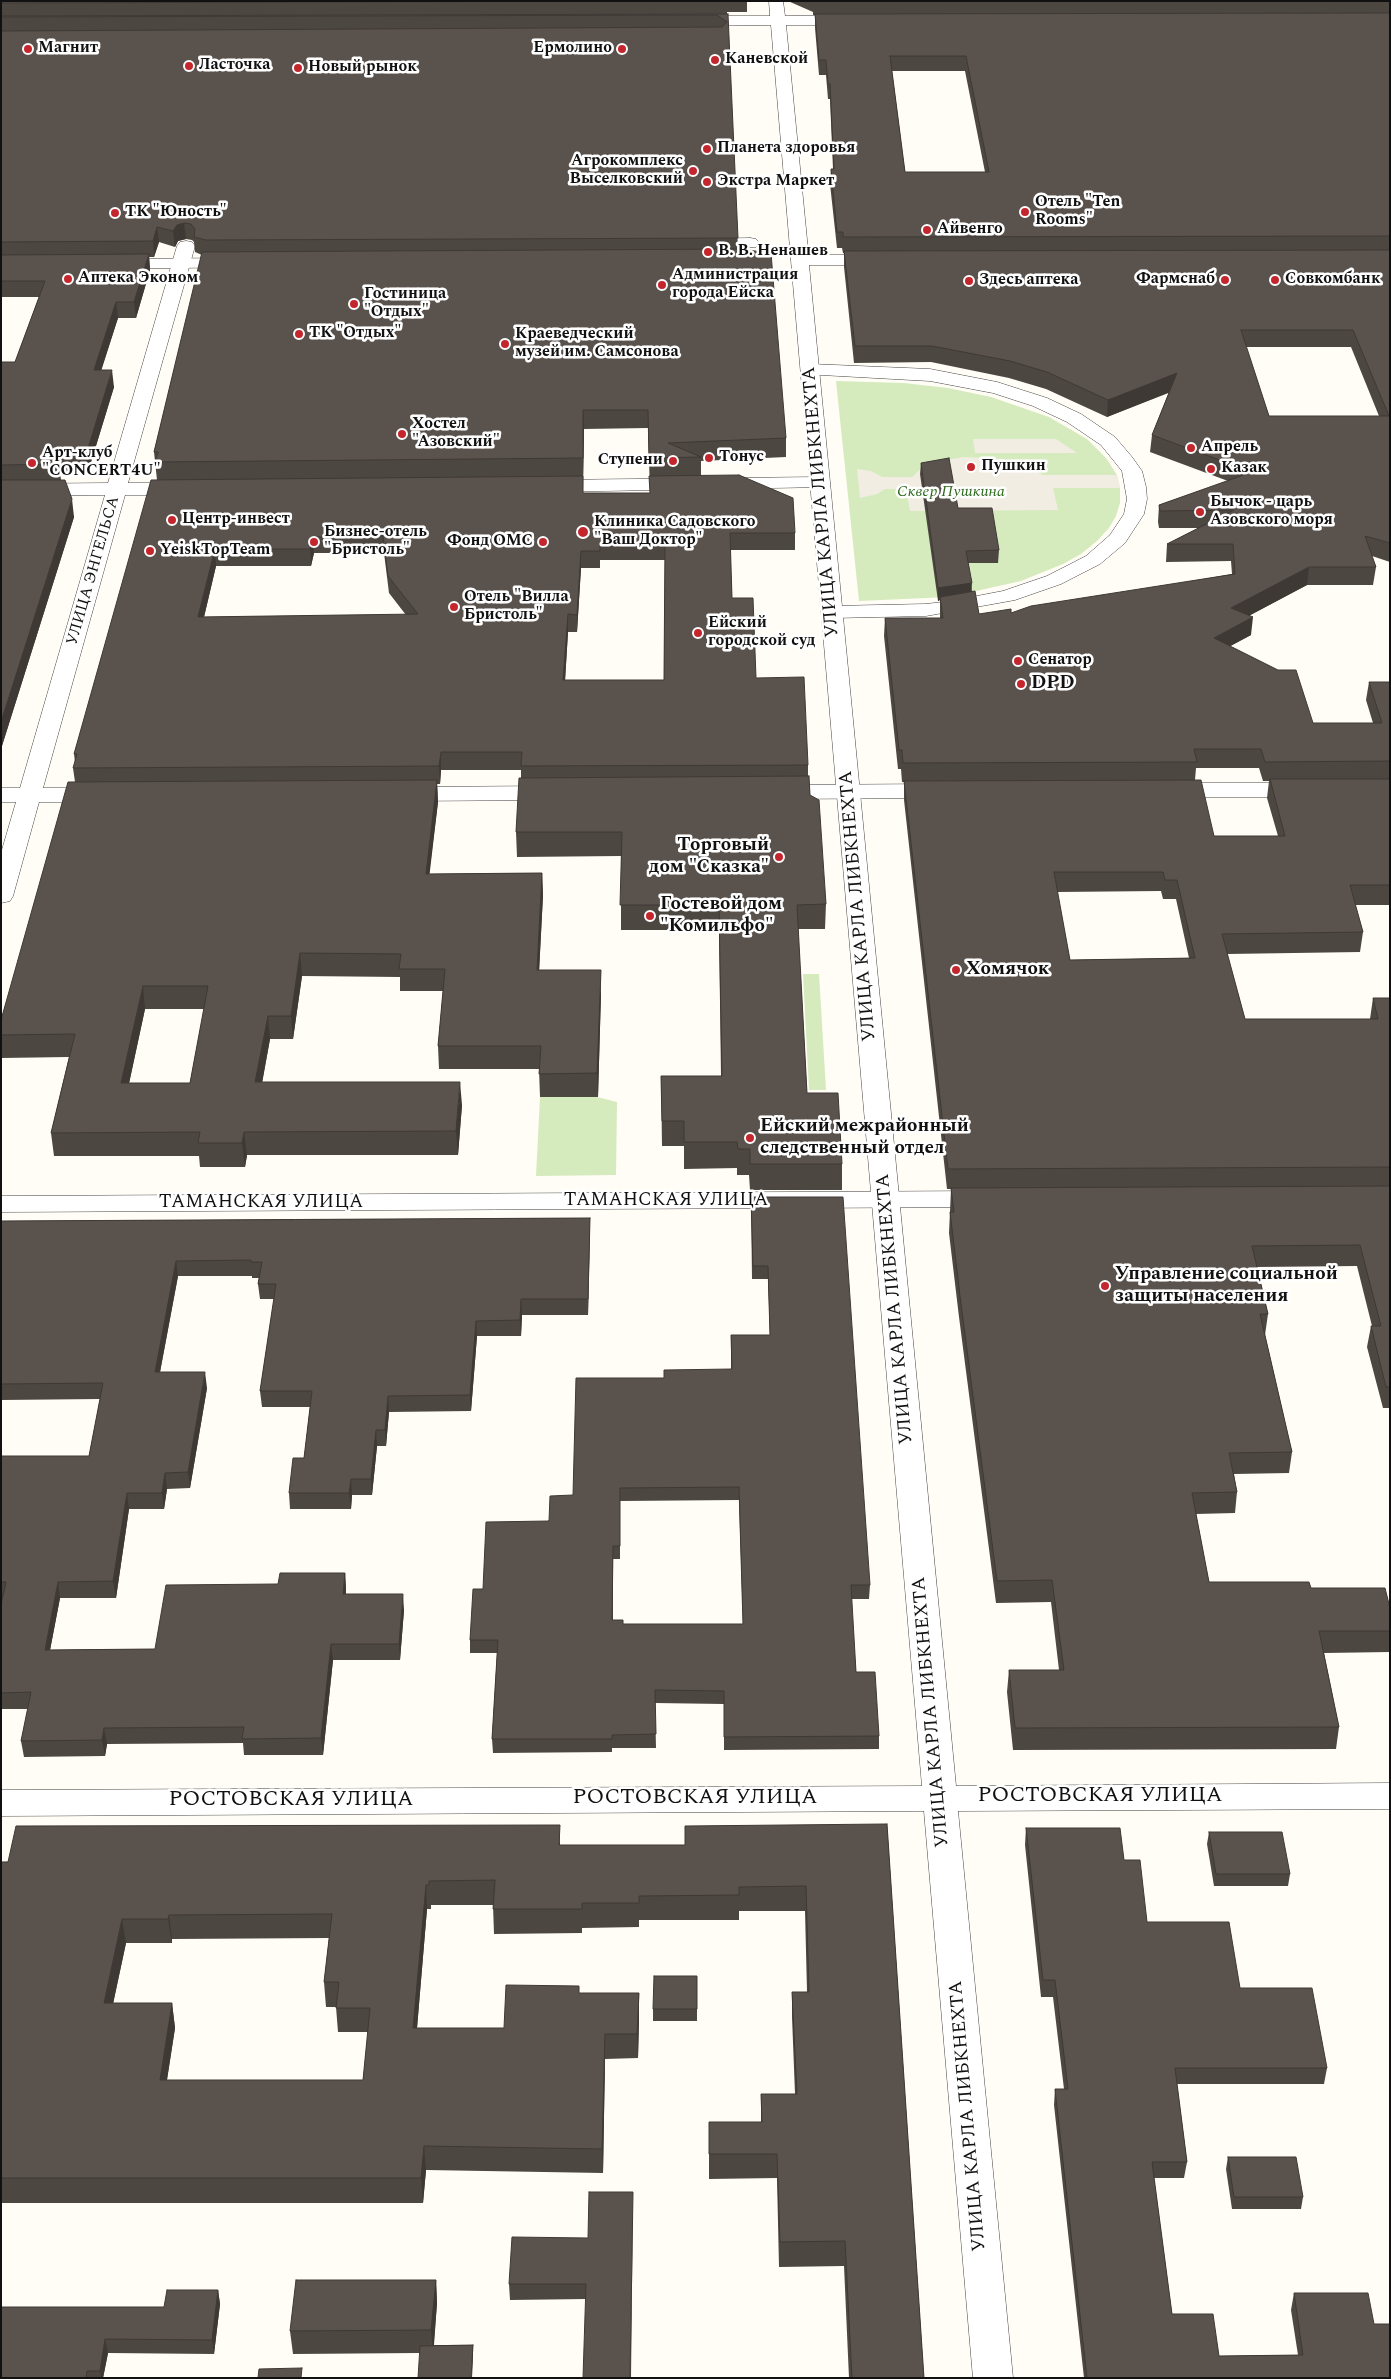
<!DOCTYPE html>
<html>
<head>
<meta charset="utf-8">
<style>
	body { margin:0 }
	#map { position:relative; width:1391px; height:2379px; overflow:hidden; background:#fffdf5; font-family:Spectral,serif }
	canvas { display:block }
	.frame { position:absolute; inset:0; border:2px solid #111; pointer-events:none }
</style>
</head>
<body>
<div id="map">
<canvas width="1391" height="2379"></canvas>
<div class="frame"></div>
</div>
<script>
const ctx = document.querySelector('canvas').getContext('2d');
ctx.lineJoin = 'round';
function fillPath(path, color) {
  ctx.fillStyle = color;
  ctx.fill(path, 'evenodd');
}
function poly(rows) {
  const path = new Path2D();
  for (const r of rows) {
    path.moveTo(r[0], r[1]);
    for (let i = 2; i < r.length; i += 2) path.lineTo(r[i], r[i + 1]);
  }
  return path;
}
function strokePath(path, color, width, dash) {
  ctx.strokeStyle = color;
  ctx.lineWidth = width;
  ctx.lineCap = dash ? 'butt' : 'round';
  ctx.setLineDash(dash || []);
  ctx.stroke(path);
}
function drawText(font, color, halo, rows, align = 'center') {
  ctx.font = font + ' Spectral,serif';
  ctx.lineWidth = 5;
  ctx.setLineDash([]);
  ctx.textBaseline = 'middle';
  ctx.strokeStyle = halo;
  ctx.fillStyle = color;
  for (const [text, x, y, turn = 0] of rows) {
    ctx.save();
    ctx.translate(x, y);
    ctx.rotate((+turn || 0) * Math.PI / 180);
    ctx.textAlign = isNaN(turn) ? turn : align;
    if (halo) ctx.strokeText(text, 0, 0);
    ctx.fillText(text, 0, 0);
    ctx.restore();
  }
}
const green = poly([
	[836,381,904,383,948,388,991,397,1049,417,1087,439,1106,458,1117,475,1120,488,1120,503,1116,516,1109,528,1097,541,1081,554,1063,564,1021,581,949,597,859,601],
	[803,974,819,974,826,1090,809,1090],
	[540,1097,597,1097,617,1102,616,1175,536,1176]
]);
const plaza = poly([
	[973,439,1056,439,1077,453,975,453],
	[963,457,1002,459,1031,468,1043,475,1117,475,1120,488,1053,488,1058,510,910,511,906,489,885,489,877,494,860,498,857,469,871,471,882,477,912,477,923,467,941,461]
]);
const pedestrian = poly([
	[750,238,756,239,759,243,756,247,701,249,695,248,692,244,695,240,701,239,750,238],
	[237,258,243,259,246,263,243,267,113,269,107,268,104,264,107,260,113,259,237,258]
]);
const minor = poly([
	[769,1,783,1,785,16,852,15,860,20,852,25,786,25,809,260,806,264,800,265,794,264,791,260,771,25,690,26,682,21,690,16,770,16,769,1],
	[186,241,192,242,195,246,128,483,187,483,194,485,197,489,194,493,187,495,125,495,43,788,101,788,109,790,113,795,109,800,101,802,39,802,13,896,10,901,1,903,1,853,16,802,1,802,1,788,20,788,105,495,1,496,1,484,108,483,177,246,180,242,186,241],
	[810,364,930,369,997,382,1047,398,1081,414,1115,437,1132,457,1142,471,1146,487,1147,499,1144,514,1125,543,1100,564,1061,584,1015,600,926,616,832,618,824,617,821,612,824,607,832,606,926,604,951,601,1003,591,1047,576,1086,556,1110,535,1124,514,1127,499,1122,471,1101,445,1067,422,1033,406,993,393,930,381,803,374,801,370,803,366,810,364],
	[820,477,827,479,830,483,827,487,545,492,538,490,535,486,538,482,545,480,820,477],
	[1166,783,1306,783,1314,785,1318,790,1314,795,1306,797,1166,797,1158,795,1154,790,1158,785,1166,783],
	[941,784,949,786,953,791,949,796,941,798,774,799,766,797,762,792,766,787,774,785,941,784],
	[556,786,564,788,568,793,564,798,556,800,401,801,393,799,389,794,393,789,401,787,556,786],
	[988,1191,998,1193,1002,1199,998,1205,988,1207,1,1212,1,1196,988,1191]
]);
const tertiary = poly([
	[800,255,882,255,888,256,891,260,888,264,882,265,809,265,956,1786,1390,1783,1390,1809,958,1811,1013,2378,973,2378,924,1811,1,1816,1,1790,922,1786,791,260,794,256,800,255]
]);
const wall = poly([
	[1,1,747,1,747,12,727,12,738,249,786,438,786,457,701,461,701,475,795,533,795,550,730,550,732,598,756,678,808,765,808,776,810,795,826,904,825,929,798,929,807,1093,842,1164,842,1190,750,1190,749,1175,737,1175,737,1168,684,1169,684,1146,662,1146,661,1076,721,1076,719,930,621,930,621,856,517,857,516,832,521,778,521,770,441,770,440,784,437,784,438,802,429,874,542,873,543,895,539,970,601,993,598,1097,540,1097,539,1069,439,1069,438,1046,443,991,400,991,400,977,302,976,293,1039,270,1039,262,1082,462,1105,458,1155,247,1155,245,1167,200,1167,199,1156,54,1156,51,1133,69,1057,1,1058,1,1020,75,782,73,768,75,762,74,754,157,480,154,452,202,255,195,252,194,242,192,240,186,239,178,241,175,247,159,242,154,257,149,257,150,270,136,318,118,318,101,370,114,387,88,472,60,472,61,480,74,517,1,749,1,362,15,362,39,297,1,297],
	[648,428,650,493,583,493,584,429],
	[314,553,384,553,389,593,406,615,204,617,216,566,311,566],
	[600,560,665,560,664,680,565,680,568,632,577,632,581,568,600,568],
	[145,1009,204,1009,190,1083,129,1083],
	[788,1,1390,1,1390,562,1372,556,1376,567,1373,585,1307,585,1250,615,1251,635,1230,646,1313,723,1373,723,1366,700,1369,682,1390,682,1390,905,1355,905,1363,932,1360,952,1227,954,1245,1019,1370,1019,1373,998,1390,998,1390,1408,1383,1408,1367,1347,1371,1326,1372,1326,1357,1266,1257,1267,1268,1314,1265,1335,1292,1452,1289,1473,1234,1474,1237,1492,1235,1513,1196,1514,1209,1582,1311,1588,1390,1608,1390,1652,1324,1653,1339,1727,1336,1749,1013,1750,1007,1692,1009,1670,1059,1670,1051,1602,996,1603,959,1317,949,1233,951,1189,947,1189,904,800,904,782,902,782,901,769,898,769,884,636,885,618,940,618,940,600,938,601,920,474,921,463,958,508,999,550,998,563,968,563,972,592,979,614,1011,613,1232,574,1231,561,1166,562,1167,544,1199,528,1159,528,1158,522,1159,505,1228,481,1150,452,1152,435,1169,392,1107,417,1046,389,1009,378,931,362,854,363,844,267,844,253,843,253,842,248,837,248,830,184,831,169,833,169,830,99,828,99,826,75,819,75,815,28,815,15,813,15,813,12],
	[892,71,965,71,985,172,905,172],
	[1246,347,1351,347,1379,416,1269,416],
	[1196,768,1259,768,1263,781,1269,781,1267,798,1278,836,1214,836,1195,780],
	[1161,891,1163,899,1176,899,1189,958,1070,960,1057,892],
	[751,1197,870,1585,869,1599,851,1599,856,1672,879,1736,879,1749,724,1750,724,1704,655,1703,656,1748,612,1748,612,1752,493,1753,492,1739,497,1653,470,1653,470,1640,483,1589,573,1495,664,1378,731,1369,731,1335,770,1335,768,1279,752,1279],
	[739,1500,743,1624,623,1624,613,1620,613,1559,620,1559,620,1501],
	[590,1218,588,1315,522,1315,521,1336,477,1336,471,1411,389,1412,386,1446,377,1446,372,1495,352,1495,351,1509,290,1509,289,1493,304,1458,310,1407,262,1407,260,1391,274,1299,260,1299,258,1284,259,1278,252,1278,252,1276,178,1276,160,1372,207,1388,190,1488,167,1489,164,1509,129,1509,116,1598,60,1598,50,1650,155,1649,278,1584,345,1573,346,1589,346,1594,404,1610,400,1660,333,1660,323,1755,244,1755,243,1743,107,1744,105,1756,24,1757,21,1741,28,1709,1,1709,1,1605,3,1599,1,1599,1,1456,89,1456,100,1399,1,1400,1,1221],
	[887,1824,924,2378,849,2378,844,2266,779,2267,777,2178,709,2179,709,2122,761,2122,761,2094,795,2094,792,2017,792,1992,807,1992,805,1911,739,1911,739,1920,639,1920,639,1927,582,1928,582,1933,494,1934,493,1905,431,1905,431,1909,427,1909,417,2028,504,2028,579,1986,579,1993,639,1993,639,2018,638,2058,605,2059,603,2173,426,2170,423,2203,1,2203,1,1862,560,1845,685,1845],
	[329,1938,324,1982,326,2007,336,2007,338,2032,368,2032,363,2080,167,2080,175,2028,172,2003,113,2003,126,1943,172,1943,172,1939],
	[1026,1828,1124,1860,1147,1922,1240,1988,1327,2068,1324,2084,1177,2084,1187,2162,1184,2178,1154,2178,1172,2314,1219,2356,1298,2355,1291,2310,1294,2293,1374,2324,1390,2378,1084,2378,1054,2105,1055,2089,1064,2089,1053,1997,1041,1997,1025,1845],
	[1209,1832,1290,1874,1288,1886,1214,1886,1207,1844],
	[697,1976,697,2021,653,2021,653,2009],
	[1228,2157,1303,2197,1301,2209,1232,2209,1226,2169],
	[633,2207,586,2299,510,2300,509,2284,588,2238],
	[436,2280,437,2303,434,2345,473,2345,473,2358,419,2353,293,2354,290,2331],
	[218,2290,220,2304,214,2354,108,2353,103,2378,1,2378,164,2307]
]);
const shadedWall = poly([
	[184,223,186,239,178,241,175,247,173,231,177,225],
	[157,227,159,242,154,257,153,241],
	[149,254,150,270,136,318,134,302],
	[116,302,118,318,96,387,94,370],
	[112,370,114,387,88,472,86,455],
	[1177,373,1176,390,1107,417,1108,400],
	[583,410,584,429,583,477],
	[72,499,74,517,1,749,1,722],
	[313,537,314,553,311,566,310,549],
	[215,549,216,566,200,634,198,617],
	[581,551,581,568,577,632,577,615],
	[1309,567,1307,585,1230,626,1231,608],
	[972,583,971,595,940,597,940,600,938,601,938,588],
	[568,614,568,632,564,698,563,680],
	[1253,617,1251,635,1212,656,1214,638],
	[441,752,441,770,440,784,439,766],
	[437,780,438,802,427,896,426,874],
	[542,873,543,895,538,993,537,970],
	[300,953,302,976,293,1039,291,1016],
	[601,970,601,993,598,1097,597,1073],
	[143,986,145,1009,124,1107,121,1083],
	[268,1016,270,1039,258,1106,255,1082],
	[460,1082,462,1105,458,1155,456,1131],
	[244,1132,247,1155,245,1167,242,1143],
	[590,1218,590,1233,588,1315,588,1299],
	[176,1261,178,1276,157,1388,155,1372],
	[521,1299,522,1315,521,1336,520,1320],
	[476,1321,477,1336,471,1411,470,1395],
	[205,1372,207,1388,190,1488,188,1472],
	[388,1396,389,1412,386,1446,385,1430],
	[376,1430,377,1446,372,1495,371,1479],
	[165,1473,167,1489,164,1509,162,1493],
	[351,1479,352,1495,351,1509,349,1493],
	[127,1493,129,1509,116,1598,113,1581],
	[345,1573,346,1589,344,1610,343,1594],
	[58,1582,60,1598,47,1666,45,1650],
	[403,1594,404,1610,400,1660,399,1644],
	[331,1644,333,1660,323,1755,321,1738],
	[104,1728,107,1744,105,1756,102,1740],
	[560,1825,560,1850,559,1845],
	[426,1885,427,1909,415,2052,413,2028],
	[169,1915,172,1939,172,1943,168,1919],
	[122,1919,126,1943,108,2028,104,2003],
	[639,1993,639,2018,638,2058,637,2034],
	[172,2003,175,2028,163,2105,160,2080],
	[605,2034,605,2059,603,2173,602,2149],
	[424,2146,426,2170,423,2203,421,2178],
	[633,2192,631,2378,630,2378],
	[436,2280,437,2303,433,2353,431,2330],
	[218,2290,220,2304,214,2354,212,2340],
	[105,2339,108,2353,103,2378,101,2378,100,2371],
	[473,2345,473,2358,472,2378,471,2378]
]);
const building = poly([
	[1,1,641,1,1,3,1,1],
	[1390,13,1390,236,843,237,843,232,837,232,831,169,834,169,830,84,828,84,826,60,819,60,815,14,1390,13],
	[890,56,966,56,989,172,905,172,890,56],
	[728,14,738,238,206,240,194,237,195,229,191,224,184,223,177,225,173,231,157,227,153,241,1,242,1,31,722,27,727,22,717,15,1,17,1,16,728,14],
	[739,249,771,253,786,438,668,443,701,457,649,458,648,410,583,410,583,458,155,462,158,452,154,452,202,252,739,249],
	[1390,250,1390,543,1365,536,1376,567,1309,567,1231,608,1253,617,1214,638,1278,670,1296,670,1313,723,1382,723,1369,682,1390,682,1390,761,1265,762,1261,749,1194,749,1197,762,903,763,902,750,899,750,885,618,943,618,940,597,975,591,979,614,1011,609,1011,613,1031,606,1235,574,1233,544,1167,544,1234,510,1160,511,1159,505,1252,472,1152,435,1177,373,1108,400,1047,372,1010,361,932,346,855,346,844,251,1390,250],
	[1241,330,1353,330,1389,416,1269,416,1241,330],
	[149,254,134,302,116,302,94,370,112,370,86,455,55,455,59,464,1,465,1,362,15,362,45,281,1,281,1,255,149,254],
	[949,458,958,508,992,508,999,550,966,551,972,583,938,588,921,463,949,458],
	[739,475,793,498,795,533,730,533,732,598,753,598,756,678,804,677,808,765,521,766,522,752,441,752,439,766,73,768,77,754,74,754,151,480,583,476,583,493,650,493,649,476,739,475],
	[383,536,388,576,418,614,198,617,215,549,310,549,313,537,383,536],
	[600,543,665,543,664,680,563,680,568,614,577,615,581,551,600,551,600,543],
	[1,480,65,480,72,499,1,722,1,480],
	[809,776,810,795,819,800,826,904,797,905,807,1093,838,1093,842,1164,750,1164,750,1149,738,1149,737,1142,684,1142,684,1121,662,1121,661,1076,722,1076,719,905,620,905,622,832,516,832,519,778,809,776],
	[1270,779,1390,779,1390,885,1350,885,1363,932,1222,934,1245,1019,1378,1019,1373,998,1390,998,1390,1167,948,1169,904,781,1201,780,1214,836,1285,836,1270,779],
	[1054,872,1163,872,1165,880,1177,880,1195,958,1070,960,1054,872],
	[437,780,426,874,542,873,537,970,601,970,597,1073,539,1074,541,1046,438,1046,445,969,399,969,401,954,300,953,291,1016,268,1016,255,1082,460,1082,456,1131,244,1132,242,1143,198,1143,200,1132,51,1133,75,1034,1,1035,1,1020,68,782,437,780],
	[143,986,208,986,190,1083,121,1083,143,986],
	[1390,1186,1390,1387,1386,1387,1371,1326,1381,1326,1360,1245,1252,1246,1268,1314,1260,1314,1292,1452,1229,1453,1237,1492,1192,1493,1209,1582,1309,1582,1311,1588,1385,1588,1390,1608,1390,1631,1319,1631,1339,1727,1015,1728,1009,1670,1064,1670,1052,1580,997,1581,960,1296,950,1212,954,1212,951,1188,1390,1186],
	[751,1197,843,1197,870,1585,851,1585,856,1672,875,1672,879,1736,724,1737,724,1691,655,1690,656,1734,612,1735,612,1739,492,1739,498,1640,470,1640,473,1589,483,1589,486,1522,549,1521,550,1496,573,1495,576,1378,664,1378,664,1370,732,1369,731,1335,770,1335,768,1266,753,1266,751,1197],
	[739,1487,743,1624,623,1624,623,1620,612,1620,613,1546,620,1546,620,1488,739,1487],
	[590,1218,588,1299,521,1299,520,1320,476,1321,470,1395,388,1396,385,1430,376,1430,371,1479,351,1479,349,1493,289,1493,293,1458,304,1458,312,1391,260,1391,276,1284,258,1284,262,1262,251,1262,251,1260,176,1261,155,1372,205,1372,188,1472,165,1473,162,1493,127,1493,113,1581,58,1582,45,1650,155,1649,166,1585,278,1584,280,1573,345,1573,343,1594,403,1594,399,1644,331,1644,321,1738,242,1739,244,1727,104,1728,102,1740,21,1741,31,1692,1,1693,1,1605,6,1582,1,1582,1,1456,89,1456,103,1383,1,1384,1,1221,590,1218],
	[887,1824,924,2378,852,2378,845,2241,780,2242,777,2154,709,2154,709,2122,762,2122,761,2094,797,2094,792,1992,809,1992,806,1886,739,1887,739,1895,639,1896,639,1903,582,1903,582,1909,493,1909,495,1880,429,1881,429,1885,426,1885,413,2028,504,2028,506,1985,579,1986,579,1993,639,1993,637,2034,605,2034,602,2149,424,2146,421,2178,1,2178,1,1862,8,1862,16,1826,560,1825,559,1845,685,1845,685,1826,887,1824],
	[332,1914,324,1982,339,1982,336,2008,370,2008,363,2080,160,2080,172,2003,104,2003,122,1919,168,1919,169,1915,332,1914],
	[1026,1828,1120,1828,1124,1860,1140,1860,1147,1922,1229,1922,1240,1988,1312,1988,1327,2068,1175,2068,1187,2162,1152,2162,1172,2314,1213,2314,1219,2356,1303,2355,1294,2293,1368,2293,1374,2324,1390,2324,1390,2378,1087,2378,1055,2089,1068,2089,1055,1980,1043,1980,1026,1828],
	[1209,1832,1282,1832,1290,1874,1216,1874,1209,1832],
	[654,1976,697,1976,697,2009,653,2009,654,1976],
	[1228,2157,1296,2157,1303,2197,1234,2197,1228,2157],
	[589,2192,633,2192,630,2378,583,2378,586,2284,509,2284,512,2237,588,2238,589,2192],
	[296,2280,436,2280,431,2330,290,2331,296,2280],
	[167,2290,218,2290,212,2340,105,2339,100,2371,87,2371,86,2378,1,2378,1,2307,164,2307,167,2290],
	[473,2345,471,2378,418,2378,420,2346,473,2345],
	[302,2368,301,2378,258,2378,259,2369,302,2368]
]);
const markers = [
	[28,49,5,"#c4262e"],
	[622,49,5,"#c4262e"],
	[715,60,5,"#c4262e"],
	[189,66,5,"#c4262e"],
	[298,68,5,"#c4262e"],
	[707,149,5,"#c4262e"],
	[693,171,5,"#c4262e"],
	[707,182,5,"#c4262e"],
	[1025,212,5,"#c4262e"],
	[115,213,5,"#c4262e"],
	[927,230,5,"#c4262e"],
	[708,252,5,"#c4262e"],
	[68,279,5,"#c4262e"],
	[1225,280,5,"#c4262e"],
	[1275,280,5,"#c4262e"],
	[969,281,5,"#c4262e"],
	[662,285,5,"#c4262e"],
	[354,304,5,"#c4262e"],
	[299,334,5,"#c4262e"],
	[505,344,5,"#c4262e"],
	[402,434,5,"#c4262e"],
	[1191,448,5,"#c4262e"],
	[709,458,5,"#c4262e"],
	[673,461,5,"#c4262e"],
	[32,463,5,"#c4262e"],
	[971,467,5,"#c4262e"],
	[1211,469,5,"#c4262e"],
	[1200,512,5,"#c4262e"],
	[172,520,5,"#c4262e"],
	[583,532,6,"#c4262e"],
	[314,542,5,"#c4262e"],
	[543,542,5,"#c4262e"],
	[150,551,5,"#c4262e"],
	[454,607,5,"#c4262e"],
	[698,633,5,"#c4262e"],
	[1018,661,5,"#c4262e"],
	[1021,684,5,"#c4262e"],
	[779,857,5,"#c4262e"],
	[650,916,5,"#c4262e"],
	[956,970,5,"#c4262e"],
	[750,1138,5,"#c4262e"],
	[1105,1286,5,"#c4262e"]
];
const farPoinames = [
	["Магнит",38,49],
	["Ермолино",612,49,"right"],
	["Каневской",725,60],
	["Ласточка",199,66],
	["Новый рынок",308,68],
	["Планета здоровья",717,149],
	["Агрокомплекс",683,162,"right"],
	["Выселковский",683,180,"right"],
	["Экстра Маркет",717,182],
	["Отель \"Ten",1035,203],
	["Rooms\"",1035,221],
	["ТК \"Юность\"",125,213],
	["Айвенго",937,230],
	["В. В. Ненашев",718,252],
	["Администрация",672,276],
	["города Ейска",672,294],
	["Аптека Эконом",78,279],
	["Фармснаб",1215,280,"right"],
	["Совкомбанк",1285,280],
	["Здесь аптека",979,281],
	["Гостиница",364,295],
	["\"Отдых\"",364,313],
	["ТК \"Отдых\"",309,334],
	["Краеведческий",515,335],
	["музей им. Самсонова",515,353],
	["Хостел",412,425],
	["\"Азовский\"",412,443],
	["Апрель",1201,448],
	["Арт-клуб",42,454],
	["\"CONCERT4U\"",42,472],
	["Тонус",719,458],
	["Ступени",663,461,"right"],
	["Пушкин",981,467],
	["Казак",1221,469],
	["Бычок - царь",1210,503],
	["Азовского моря",1210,521],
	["Центр-инвест",182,520],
	["Клиника Садовского",594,523],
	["\"Ваш Доктор\"",594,541],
	["Бизнес-отель",324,533],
	["\"Бристоль\"",324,551],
	["Фонд ОМС",533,542,"right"],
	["YeiskTopTeam",160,551],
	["Отель \"Вилла",464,598],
	["Бристоль\"",464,616],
	["Ейский",708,624],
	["городской суд",708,642],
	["Сенатор",1028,661]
];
const farParknames = [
	["Сквер Пушкина",951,493]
];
const farStreetnames = [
	["УЛИЦА ЭНГЕЛЬСА",94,571,-74]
];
const streetNames = [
	["УЛИЦА КАРЛА ЛИБКНЕХТА",822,502,-95],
	["УЛИЦА КАРЛА ЛИБКНЕХТА",859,906,-95],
	["ТАМАНСКАЯ УЛИЦА",666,1201],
	["ТАМАНСКАЯ УЛИЦА",261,1203],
	["УЛИЦА КАРЛА ЛИБКНЕХТА",896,1309,-95],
	["УЛИЦА КАРЛА ЛИБКНЕХТА",932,1712,-95],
	["УЛИЦА КАРЛА ЛИБКНЕХТА",969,2116,-95]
];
const poiNames = [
	["DPD",1031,684],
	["Торговый",769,846,"right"],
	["дом \"Сказка\"",769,868,"right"],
	["Гостевой дом",660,905],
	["\"Комильфо\"",660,927],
	["Хомячок",966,970],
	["Ейский межрайонный",760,1127],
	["следственный отдел",760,1149],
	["Управление социальной",1115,1275],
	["защиты населения",1115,1297]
];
const nearStreetnames = [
	["РОСТОВСКАЯ УЛИЦА",1100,1797],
	["РОСТОВСКАЯ УЛИЦА",695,1799],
	["РОСТОВСКАЯ УЛИЦА",291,1801]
];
fillPath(green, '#d5ebbd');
fillPath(plaza, '#f1ede2');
strokePath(pedestrian, '#444', 1);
strokePath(minor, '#444', 1);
strokePath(tertiary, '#444', 1);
fillPath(pedestrian, '#fff');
fillPath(minor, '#fff');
fillPath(tertiary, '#fff');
fillPath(wall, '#4d4742');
fillPath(shadedWall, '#3f3936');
fillPath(building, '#5a524d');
strokePath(building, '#3f3936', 1);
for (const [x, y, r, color] of markers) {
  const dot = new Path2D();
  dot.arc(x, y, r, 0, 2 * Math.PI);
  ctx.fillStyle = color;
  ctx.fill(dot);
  strokePath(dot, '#fff', 2);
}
drawText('bold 16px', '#111', '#fff', farPoinames, 'left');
drawText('italic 16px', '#2f6b1f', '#fff', farParknames);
drawText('16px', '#111', '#fff', farStreetnames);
drawText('19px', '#111', '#fff', streetNames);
drawText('bold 19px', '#111', '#fff', poiNames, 'left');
drawText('22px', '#111', '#fff', nearStreetnames);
</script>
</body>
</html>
